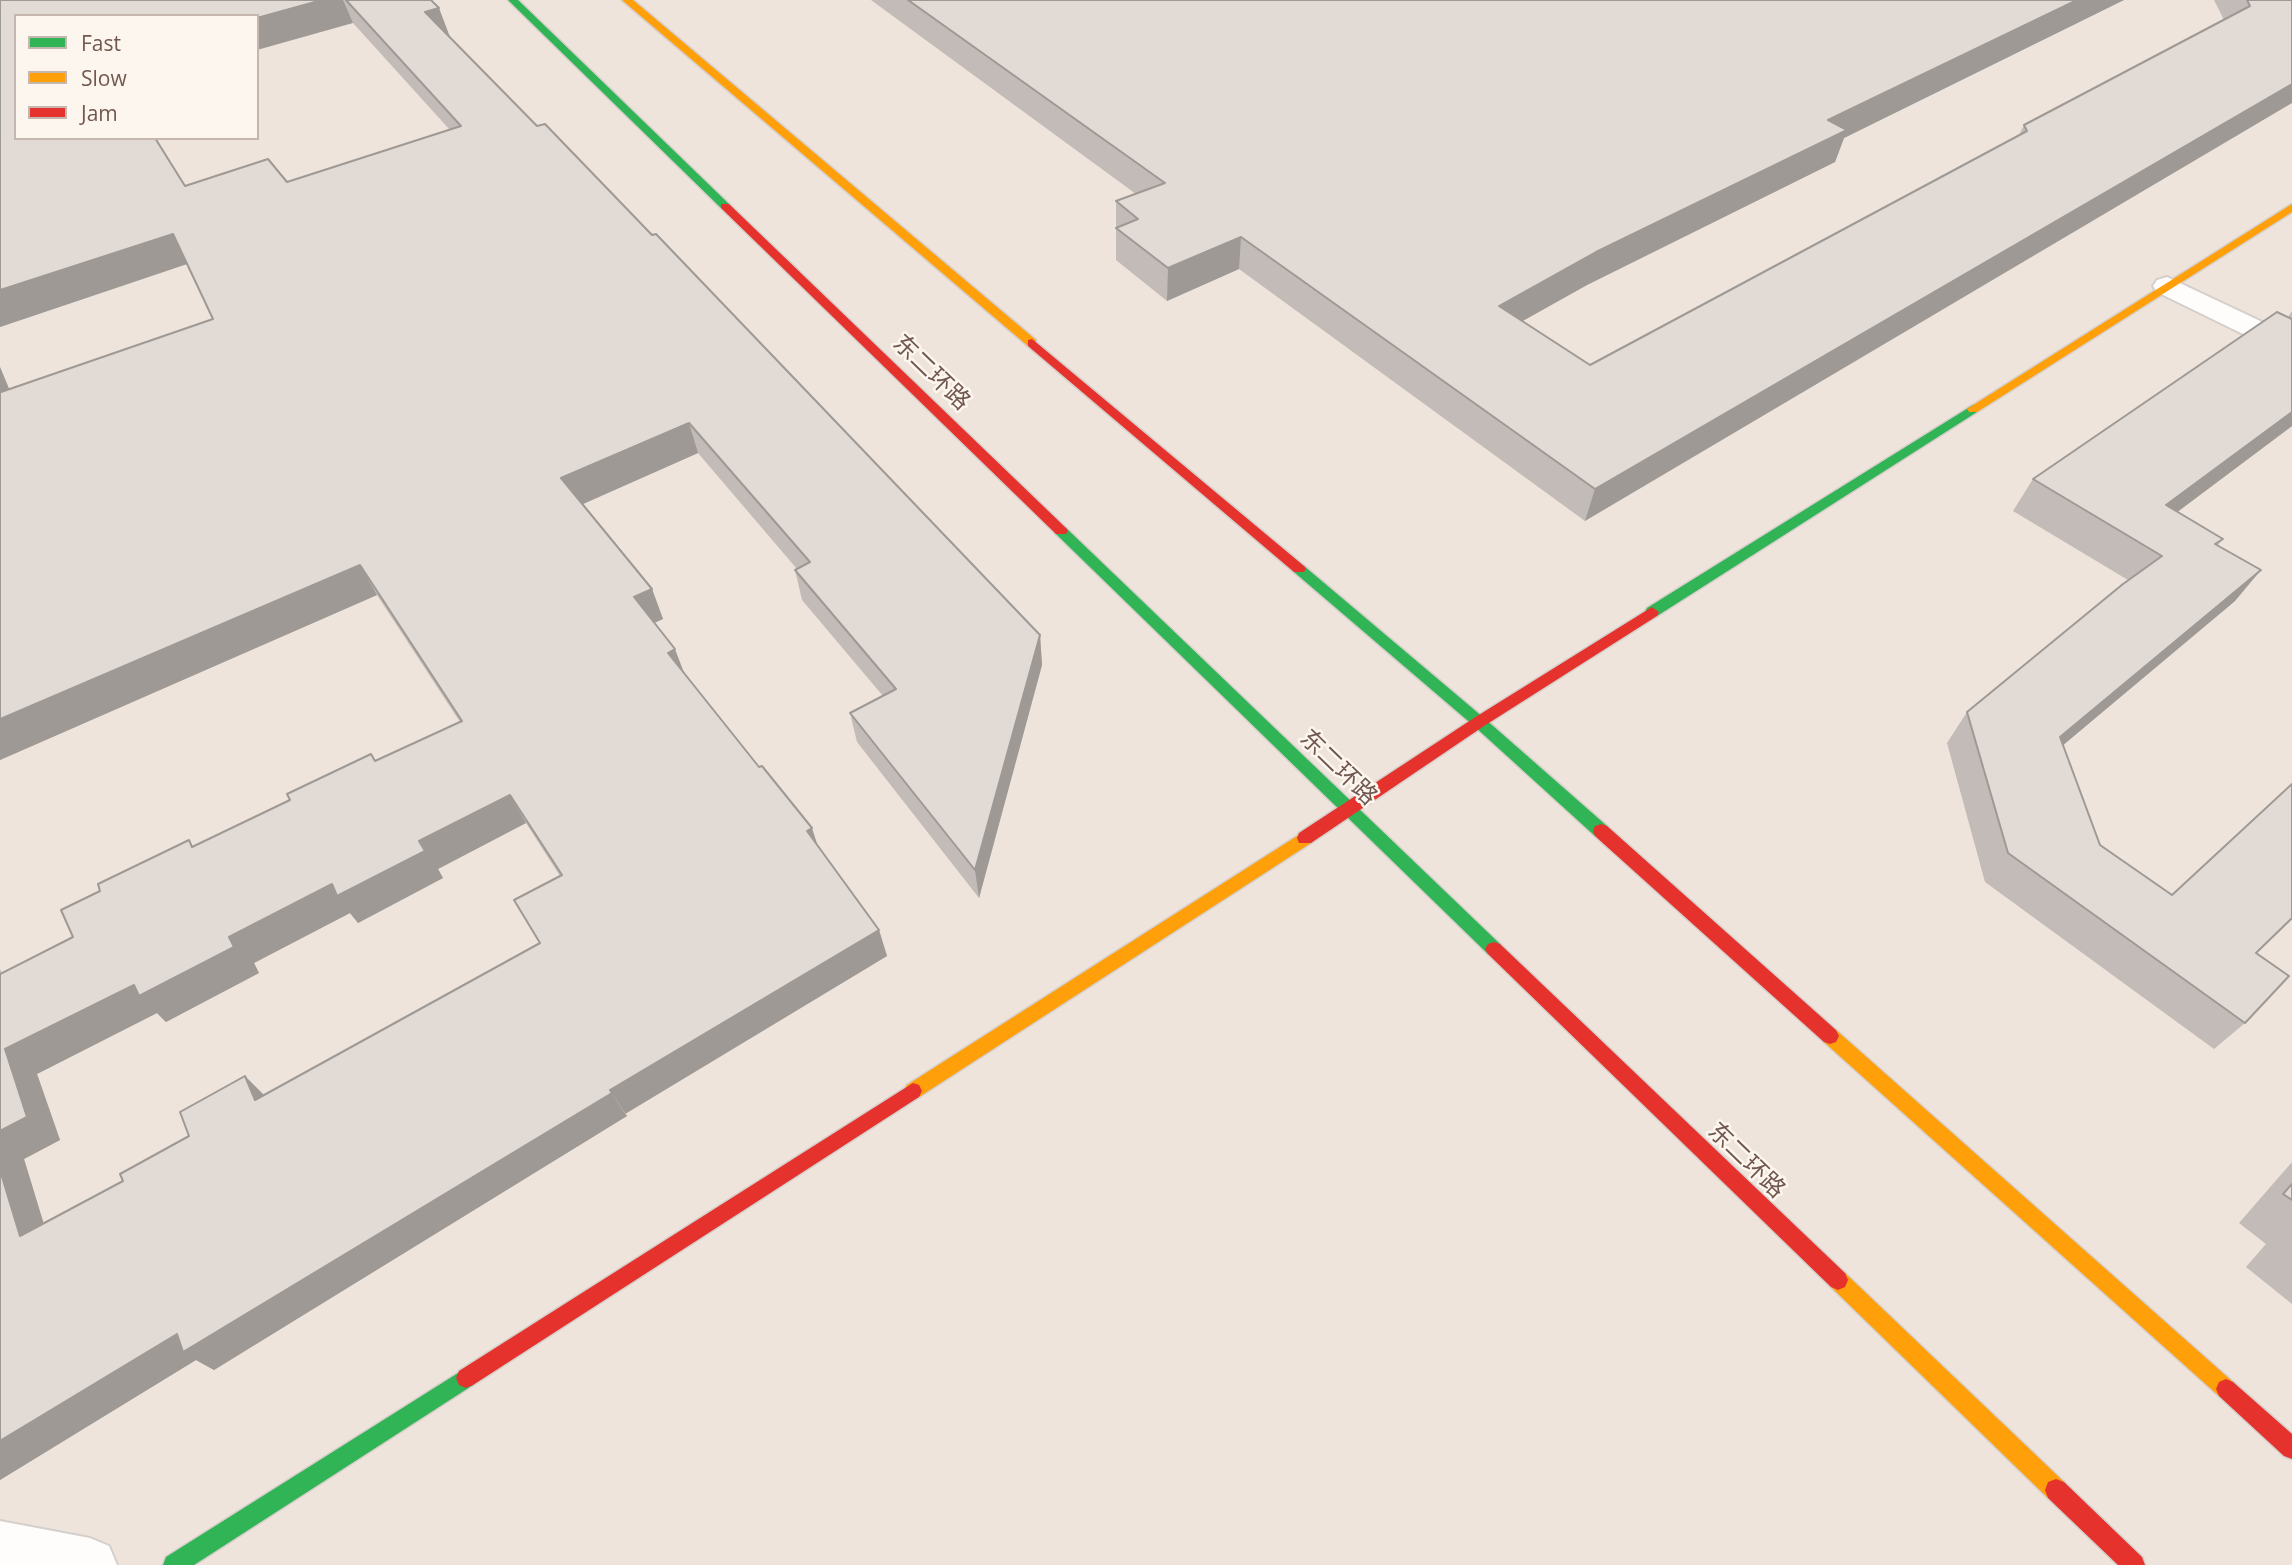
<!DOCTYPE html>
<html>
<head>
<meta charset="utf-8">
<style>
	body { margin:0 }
	#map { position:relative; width:2292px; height:1565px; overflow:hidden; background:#f6f2ed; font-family:"Open Sans",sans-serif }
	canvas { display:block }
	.legend { position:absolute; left:14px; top:14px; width:245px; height:126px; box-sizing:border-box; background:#fdf6ef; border:2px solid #c5b7af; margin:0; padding:9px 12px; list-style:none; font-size:21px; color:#71584f }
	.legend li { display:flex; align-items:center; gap:14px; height:35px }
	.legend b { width:35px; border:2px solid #c5b7af }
</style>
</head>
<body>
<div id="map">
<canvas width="2292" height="1565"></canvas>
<ul class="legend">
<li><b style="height:9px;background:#30b455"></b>Fast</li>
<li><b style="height:9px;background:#ff9f0a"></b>Slow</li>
<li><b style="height:9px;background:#e5322d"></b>Jam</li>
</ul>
</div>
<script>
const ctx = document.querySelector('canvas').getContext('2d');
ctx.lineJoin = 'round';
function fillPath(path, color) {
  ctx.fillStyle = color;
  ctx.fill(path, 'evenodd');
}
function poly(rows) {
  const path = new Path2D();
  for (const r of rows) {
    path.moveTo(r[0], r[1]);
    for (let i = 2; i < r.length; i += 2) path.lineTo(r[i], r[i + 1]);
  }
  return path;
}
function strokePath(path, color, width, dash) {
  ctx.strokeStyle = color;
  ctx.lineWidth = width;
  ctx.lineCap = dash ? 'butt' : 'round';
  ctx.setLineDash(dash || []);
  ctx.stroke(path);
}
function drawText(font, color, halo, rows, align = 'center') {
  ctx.font = font + ' "Open Sans","Noto Sans SC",sans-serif';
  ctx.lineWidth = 5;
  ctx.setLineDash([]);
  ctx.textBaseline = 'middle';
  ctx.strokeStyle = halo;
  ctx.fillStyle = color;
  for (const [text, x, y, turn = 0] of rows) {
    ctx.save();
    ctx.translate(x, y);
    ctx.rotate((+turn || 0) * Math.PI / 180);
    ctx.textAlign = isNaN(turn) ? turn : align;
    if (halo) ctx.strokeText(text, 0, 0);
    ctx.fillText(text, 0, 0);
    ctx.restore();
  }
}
const residential = poly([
	[0,0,2292,0,2292,1565,0,1565],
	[16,16,257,16,257,138,16,138]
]);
const street = poly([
	[2167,277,2292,336,2292,356,2282,353,2157,292,2153,286,2157,280,2167,277],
	[0,1521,90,1538,109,1546,117,1565,0,1565,0,1521]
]);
const fast = poly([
	[508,0,518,0,729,204,729,208,721,208,508,0],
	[1973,405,1977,406,1977,412,1657,616,1647,616,1645,612,1647,608,1973,405],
	[1061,526,1066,528,1500,944,1503,949,1500,954,1494,956,1488,954,1056,534,1054,531,1056,528,1061,526],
	[1299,564,1304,566,1484,718,1607,826,1609,831,1607,836,1595,836,1474,726,1294,572,1292,569,1294,566,1299,564],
	[466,1368,473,1371,476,1378,473,1385,194,1565,163,1565,166,1557,466,1368]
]);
const slow = poly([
	[622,0,633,0,1036,340,1036,346,1028,346,622,0],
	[2292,204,2292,212,1977,412,1969,412,1967,409,2292,204],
	[1305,831,1311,833,1313,838,1311,843,919,1097,913,1099,907,1097,904,1091,907,1085,1305,831],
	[1830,1028,1836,1030,2233,1382,2236,1389,2233,1396,2226,1399,2219,1396,1824,1042,1821,1036,1824,1030,1830,1028],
	[1838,1270,1845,1273,2064,1482,2067,1490,2064,1498,2056,1501,2048,1498,1831,1287,1828,1280,1831,1273,1838,1270]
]);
const jam = poly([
	[721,204,729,204,1066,528,1068,531,1066,534,1056,534,721,208,721,204],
	[1032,339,1304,566,1306,569,1304,572,1294,572,1028,346,1028,340,1032,339],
	[1652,607,1659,612,1657,616,1484,726,1311,843,1299,843,1297,838,1299,833,1474,718,1652,607],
	[1601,824,1607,826,1836,1030,1839,1036,1836,1042,1830,1044,1824,1042,1595,836,1593,831,1595,826,1601,824],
	[1494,942,1500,944,1845,1273,1848,1280,1845,1287,1838,1290,1831,1287,1488,954,1485,949,1488,944,1494,942],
	[913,1083,919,1085,922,1091,919,1097,473,1385,466,1388,459,1385,456,1378,459,1371,913,1083],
	[2226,1379,2233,1382,2292,1434,2292,1459,2284,1456,2219,1396,2216,1389,2219,1382,2226,1379],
	[2056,1479,2064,1482,2142,1557,2145,1565,2118,1565,2048,1498,2045,1490,2048,1482,2056,1479]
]);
const wall = poly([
	[0,0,431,0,449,37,1040,635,1042,665,979,898,857,742,850,713,883,696,802,600,795,570,797,569,698,453,583,504,652,589,663,619,654,623,684,674,818,846,879,930,887,956,625,1114,627,1116,214,1370,196,1360,0,1480,0,969,2,973,73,937,194,846,460,722,377,595,0,760,0,367,9,389,213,319,187,264,0,327],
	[16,16,353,23,450,130,287,182,185,186],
	[526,823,560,876,540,943,265,1095,123,1181,43,1223,24,1159,60,1140,37,1074,157,1013,166,1022,259,973,254,963,350,913,358,923,443,878,438,869],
	[871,0,2124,0,1844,138,1835,162,1587,285,1523,321,1590,365,2019,135,2024,125,2224,20,2214,0,2292,0,1585,521,1239,269,1167,301,1116,260,1116,201,1136,194],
	[2292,311,2292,426,2177,512,2223,539,2218,545,2235,601,2063,745,2100,845,2256,953,2245,1023,2214,1049,1985,882,1947,743,1967,712,2128,580,2013,511,2033,479,2288,317],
	[2292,1162,2292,1304,2246,1267,2266,1244,2239,1223]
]);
const shadedWall = poly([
	[322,0,343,0,353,23,257,50,257,18],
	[2077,0,2124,0,1844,138,1835,162,1587,285,1492,338,1499,306,1828,120],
	[439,8,450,37,425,12],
	[2292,84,2292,103,1585,521,1595,489],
	[173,234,190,263,0,327,0,290],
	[1241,237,1239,269,1167,301,1168,268],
	[0,367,23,422,0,390],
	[2292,412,2292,426,2144,537,2166,505],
	[689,423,698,453,574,508,561,478],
	[360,565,377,595,0,760,0,719],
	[2261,570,2235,601,2037,767,2060,737],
	[652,589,663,619,645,627,634,597],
	[1040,635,1042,665,979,898,975,870],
	[675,649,686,678,668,653],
	[510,795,526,823,438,869,443,878,358,923,350,913,254,963,259,973,166,1022,157,1013,37,1074,60,1140,24,1159,54,1257,20,1236,0,1170,0,1131,5,1049],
	[812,828,821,856,807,831],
	[879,930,887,956,625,1114,610,1090],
	[245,1076,270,1101,255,1100],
	[612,1093,627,1116,214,1370,196,1360,0,1480,0,1441,177,1334]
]);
const building = poly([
	[0,0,322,0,257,18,257,16,16,16,16,138,155,138,185,186,268,159,287,182,461,126,346,0,431,0,439,8,425,12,537,126,545,124,652,235,656,234,1040,635,975,870,850,713,896,689,795,570,810,562,689,423,561,478,652,589,634,597,675,649,668,653,759,767,762,766,812,828,807,831,879,930,610,1090,612,1093,183,1352,177,1334,0,1441,0,1170,20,1236,123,1181,120,1174,189,1136,180,1112,245,1076,255,1100,540,943,514,900,562,875,510,795,419,841,425,851,337,896,332,884,229,937,234,947,139,996,134,985,5,1049,27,1117,0,1131,0,974,73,937,61,910,100,891,98,884,189,840,192,847,290,800,287,794,371,754,375,761,462,721,360,565,0,719,0,390,1,392,213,319,173,234,0,290,0,0],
	[908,0,2077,0,1828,120,1847,130,1596,252,1499,306,1590,365,2027,131,2024,125,2250,6,2247,0,2292,0,2292,84,1595,489,1241,237,1168,268,1116,228,1138,219,1116,201,1165,183,908,0],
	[2277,312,2292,319,2292,412,2166,505,2223,539,2215,544,2261,570,2060,737,2100,845,2172,895,2292,784,2292,918,2256,953,2289,976,2245,1023,2008,853,1967,712,2123,584,2162,556,2033,479,2277,312],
	[2292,1184,2292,1200,2283,1194,2292,1184]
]);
const streetNames = [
	["东二环路",931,373,44],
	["东二环路",1338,768,44],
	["东二环路",1746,1161,44]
];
fillPath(residential, '#eee4db');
strokePath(street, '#d5cfcb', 4);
strokePath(fast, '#d5ceca', 3);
strokePath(slow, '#d5ceca', 3);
strokePath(jam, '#d5ceca', 3);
fillPath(street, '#fefdfc');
fillPath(fast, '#30b455');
fillPath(slow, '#ff9f0a');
fillPath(jam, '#e5322d');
fillPath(wall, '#c2bbb7');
fillPath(shadedWall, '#9e9995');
fillPath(building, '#e2dad5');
strokePath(building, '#9e9995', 2);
drawText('24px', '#71584f', '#fdf6ef', streetNames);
</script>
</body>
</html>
